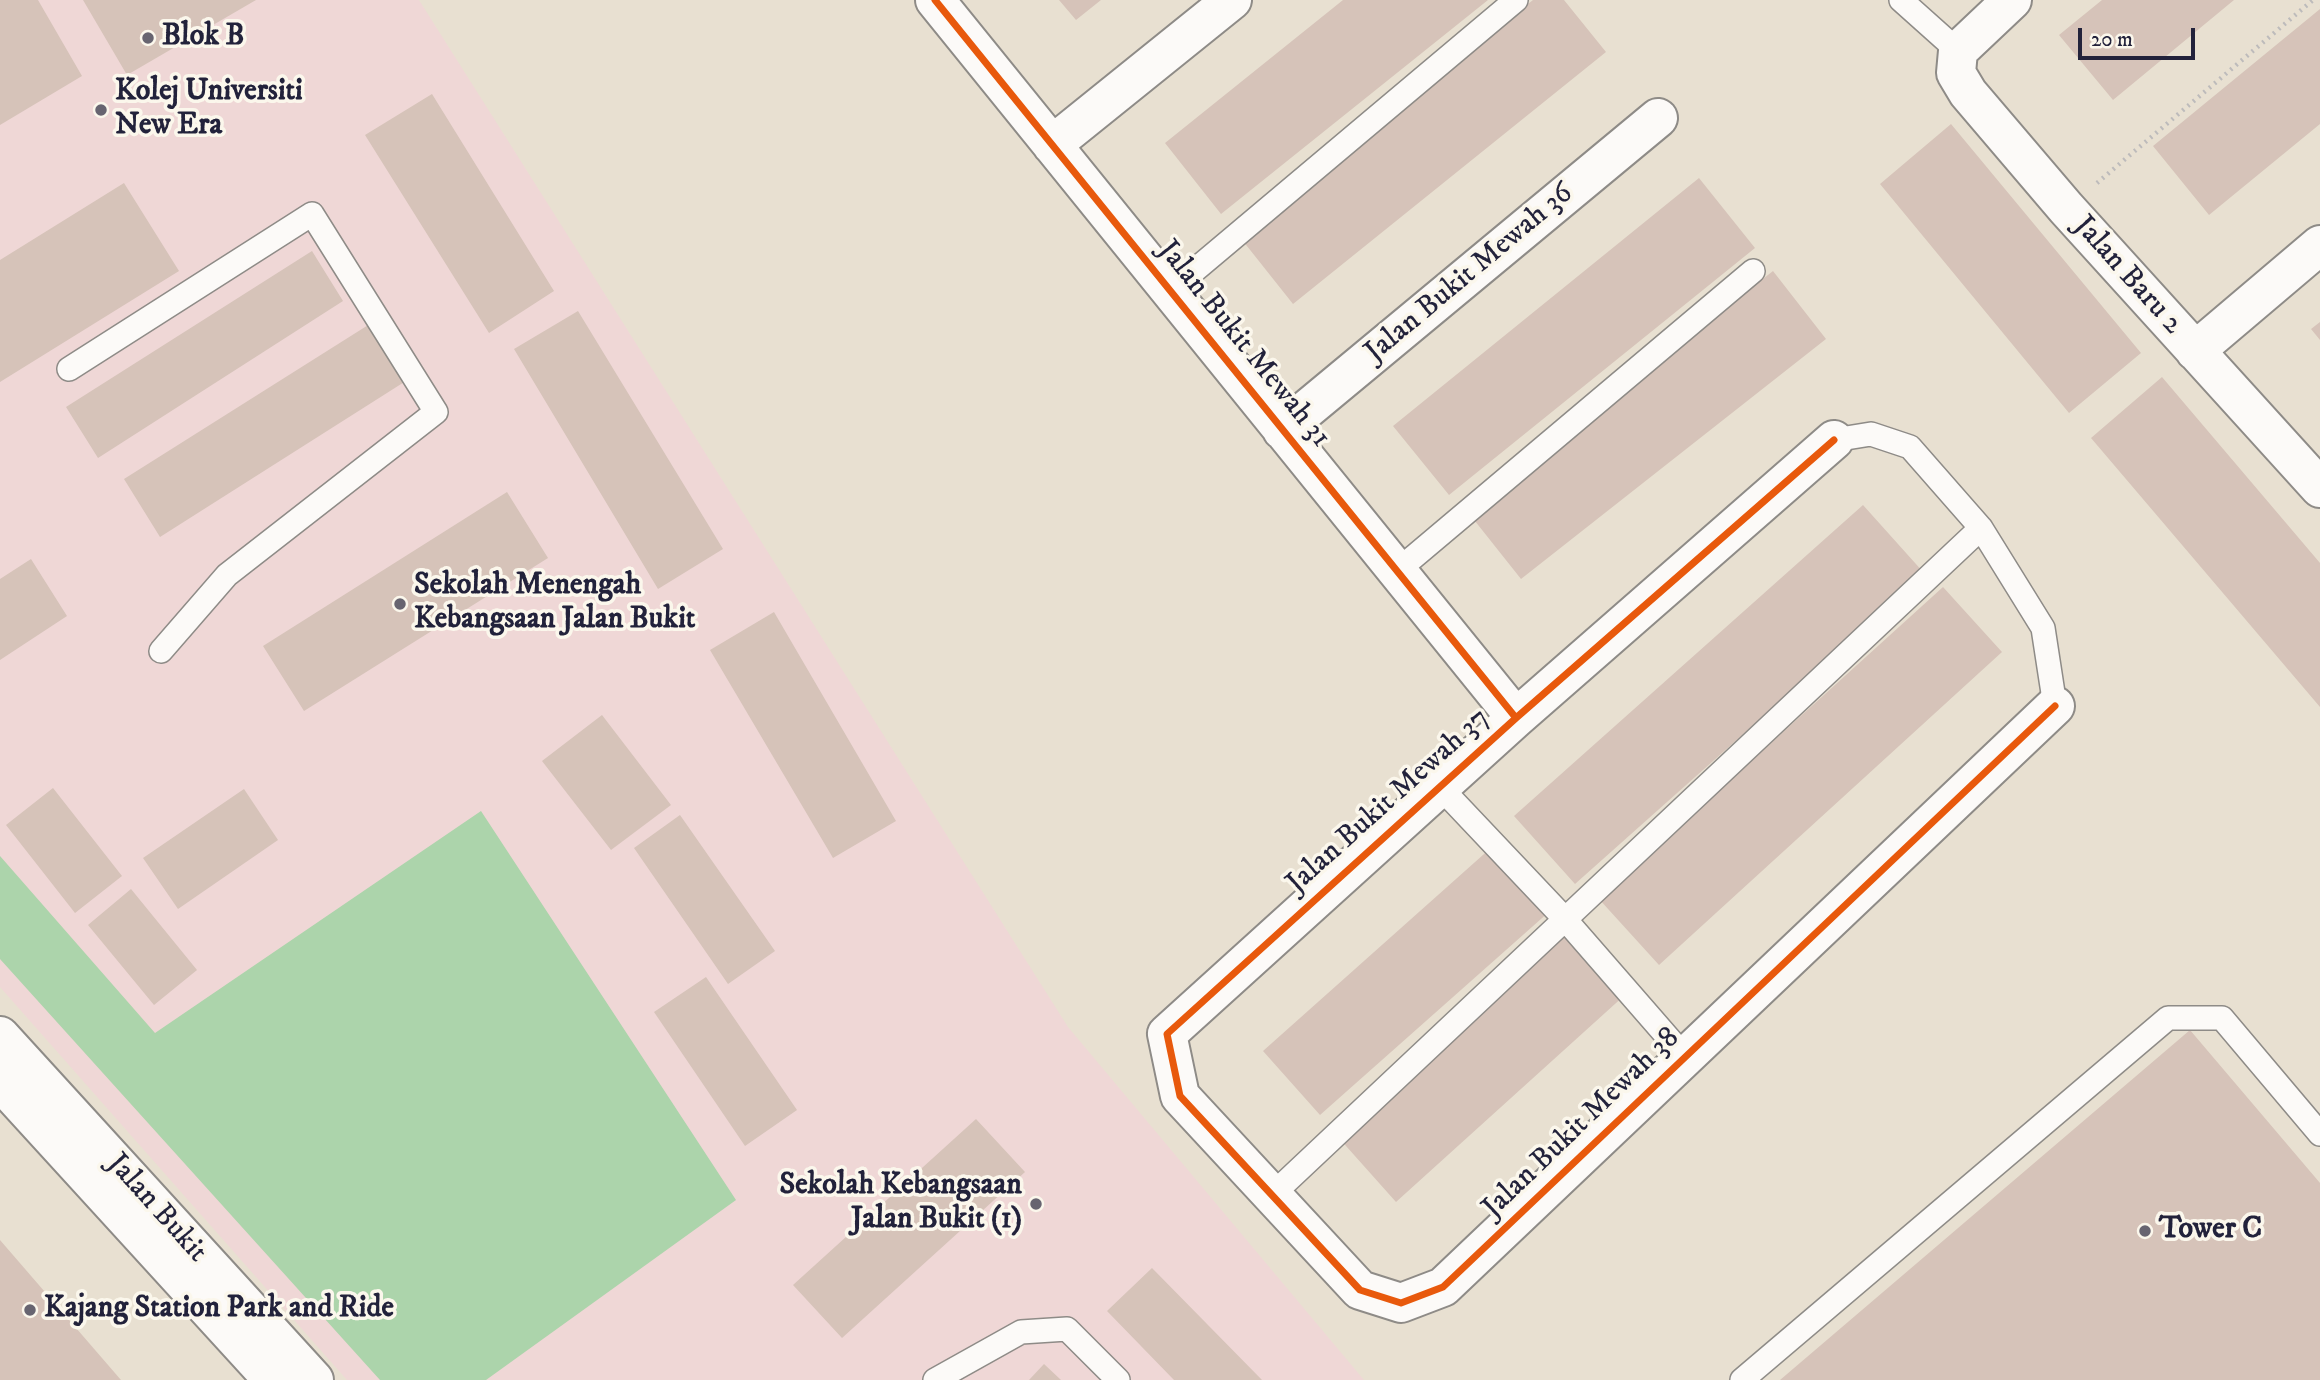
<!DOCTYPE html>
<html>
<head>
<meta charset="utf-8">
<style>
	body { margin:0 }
	#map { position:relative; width:2320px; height:1380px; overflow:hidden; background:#e8e0d1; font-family:"IM FELL DW Pica",serif }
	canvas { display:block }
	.scale { position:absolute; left:2078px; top:28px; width:117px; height:32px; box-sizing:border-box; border:4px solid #22223b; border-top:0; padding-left:9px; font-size:21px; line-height:24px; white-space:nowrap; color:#22223b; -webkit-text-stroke:5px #fbf7ec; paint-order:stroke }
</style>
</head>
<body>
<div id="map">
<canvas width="2320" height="1380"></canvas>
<div class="scale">20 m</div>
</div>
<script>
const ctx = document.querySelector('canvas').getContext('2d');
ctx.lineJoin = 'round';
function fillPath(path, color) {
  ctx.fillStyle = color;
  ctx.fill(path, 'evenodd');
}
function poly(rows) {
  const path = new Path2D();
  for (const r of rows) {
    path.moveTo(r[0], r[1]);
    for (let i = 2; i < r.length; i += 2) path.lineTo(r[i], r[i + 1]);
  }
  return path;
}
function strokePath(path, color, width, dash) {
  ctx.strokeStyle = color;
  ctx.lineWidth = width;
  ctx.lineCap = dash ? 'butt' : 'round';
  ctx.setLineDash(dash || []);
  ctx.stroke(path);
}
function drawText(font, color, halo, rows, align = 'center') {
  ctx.font = font + ' "IM FELL DW Pica",serif';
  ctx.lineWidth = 7;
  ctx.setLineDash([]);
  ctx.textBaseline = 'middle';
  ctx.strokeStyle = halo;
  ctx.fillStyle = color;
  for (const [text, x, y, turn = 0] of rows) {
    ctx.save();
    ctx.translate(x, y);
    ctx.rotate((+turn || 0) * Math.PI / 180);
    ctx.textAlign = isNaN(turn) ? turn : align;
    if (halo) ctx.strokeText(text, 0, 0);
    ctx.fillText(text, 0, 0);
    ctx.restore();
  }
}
const built = poly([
	[0,0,419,0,1068,1027,1364,1380,347,1380,0,987]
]);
const green = poly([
	[481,811,736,1200,486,1380,380,1380,0,959,0,856,155,1033]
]);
const building = poly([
	[0,0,38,0,82,76,0,125],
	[83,0,256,0,127,75],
	[1059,0,1101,0,1076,20],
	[1343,0,1488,0,1221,214,1165,143],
	[1533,0,1564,0,1606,52,1293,304,1239,236],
	[2102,0,2234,0,2113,100,2059,35],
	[2320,9,2320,124,2209,215,2153,146],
	[432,94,554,291,489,333,365,135],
	[1951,124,2141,353,2069,413,1880,184],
	[1699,178,1755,248,1449,495,1393,426],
	[124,183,179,271,0,382,0,260],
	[312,251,343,301,98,458,66,407],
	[1773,271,1826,339,1521,579,1467,511],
	[578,311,723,549,658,589,514,349],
	[373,322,409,379,160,537,124,479],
	[2320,322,2320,340,2311,329],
	[2162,377,2320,563,2320,707,2091,438],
	[507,492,548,558,304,711,263,646],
	[1863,505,1924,573,1575,884,1514,816],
	[31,559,67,616,0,660,0,579],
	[1943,587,2002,652,1659,965,1599,899],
	[774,612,896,821,833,858,710,650],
	[602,715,671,805,611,850,542,761],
	[53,788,122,876,75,913,6,825],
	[244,789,278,840,178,909,143,858],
	[680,815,775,951,728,984,634,848],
	[1493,846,1550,911,1320,1115,1263,1051],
	[131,889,197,970,154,1005,88,925],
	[1568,929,1626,994,1396,1202,1338,1137],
	[706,977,797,1110,745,1146,654,1012],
	[2190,1030,2320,1183,2320,1380,1780,1380],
	[976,1119,1025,1172,842,1338,793,1285],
	[0,1240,121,1380,0,1380],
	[1152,1268,1262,1380,1174,1380,1107,1311],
	[1044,1364,1061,1380,1029,1380]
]);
const path = poly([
	[2097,183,2313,0]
]);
const service = poly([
	[1901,0,1958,51],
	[1170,291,1516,0],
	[69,369,312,214,436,412,227,575,161,651],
	[1834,440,1871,434,1910,447,1981,528,2043,628,2055,706],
	[1397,571,1753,271],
	[1440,787,1564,918,1685,1057],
	[1272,1195,1981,528],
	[935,1380,1021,1332,1067,1329,1118,1380],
	[1742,1380,2168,1018,2222,1018,2320,1134]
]);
const minor = poly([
	[935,0,1516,718],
	[2012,0,1958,51,1956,73,1968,93,2066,208,2320,488],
	[1052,145,1232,0],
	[2195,351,2320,245],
	[1282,430,1658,118],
	[1834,440,1516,718,1167,1034,1180,1096,1360,1290,1401,1303,1443,1287,2055,706]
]);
const secondary = poly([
	[0,1036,314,1380],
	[0,1081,273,1380]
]);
const cycleway = poly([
	[935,0,1516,718],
	[1834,440,1516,718,1167,1034,1180,1096,1360,1290,1401,1303,1443,1287,2055,706]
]);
const markers = [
	[148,38,7,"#676470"],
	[101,110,7,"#676470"],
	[400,604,7,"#676470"],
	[1036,1204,7,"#676470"],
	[2145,1231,7,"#676470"],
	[30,1310,7,"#676470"]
];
const poiNames = [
	["Blok B",162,38],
	["Kolej Universiti",115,93],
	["New Era",115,127],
	["Sekolah Menengah",414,587],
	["Kebangsaan Jalan Bukit",414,621],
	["Sekolah Kebangsaan",1022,1187,"right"],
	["Jalan Bukit (1)",1022,1221,"right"],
	["Tower C",2159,1231],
	["Kajang Station Park and Ride",44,1310]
];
const streetNames = [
	["Jalan Bukit Mewah 36",1470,274,-40],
	["Jalan Baru 2",2127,276,48],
	["Jalan Bukit Mewah 31",1243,345,51],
	["Jalan Bukit Mewah 37",1389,802,-42],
	["Jalan Bukit Mewah 38",1582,1124,-44],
	["Jalan Bukit",156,1209,48]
];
fillPath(built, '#efd7d6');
fillPath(green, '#acd4ab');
fillPath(building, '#d6c3b9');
strokePath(service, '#8e8b87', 26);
strokePath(minor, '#8e8b87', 42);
strokePath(secondary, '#8e8b87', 42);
strokePath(path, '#bdbbbb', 4.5, [2, 5]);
strokePath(service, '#fcfaf8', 23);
strokePath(minor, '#fcfaf8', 38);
strokePath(secondary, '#fcfaf8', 38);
strokePath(cycleway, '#e8590c', 7);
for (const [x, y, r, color] of markers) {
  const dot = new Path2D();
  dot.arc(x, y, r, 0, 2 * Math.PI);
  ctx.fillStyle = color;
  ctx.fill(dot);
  strokePath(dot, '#fbf7ec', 2.5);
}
drawText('bold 30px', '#22223b', '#fbf7ec', poiNames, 'left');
drawText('30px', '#22223b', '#fbf7ec', streetNames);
</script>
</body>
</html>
